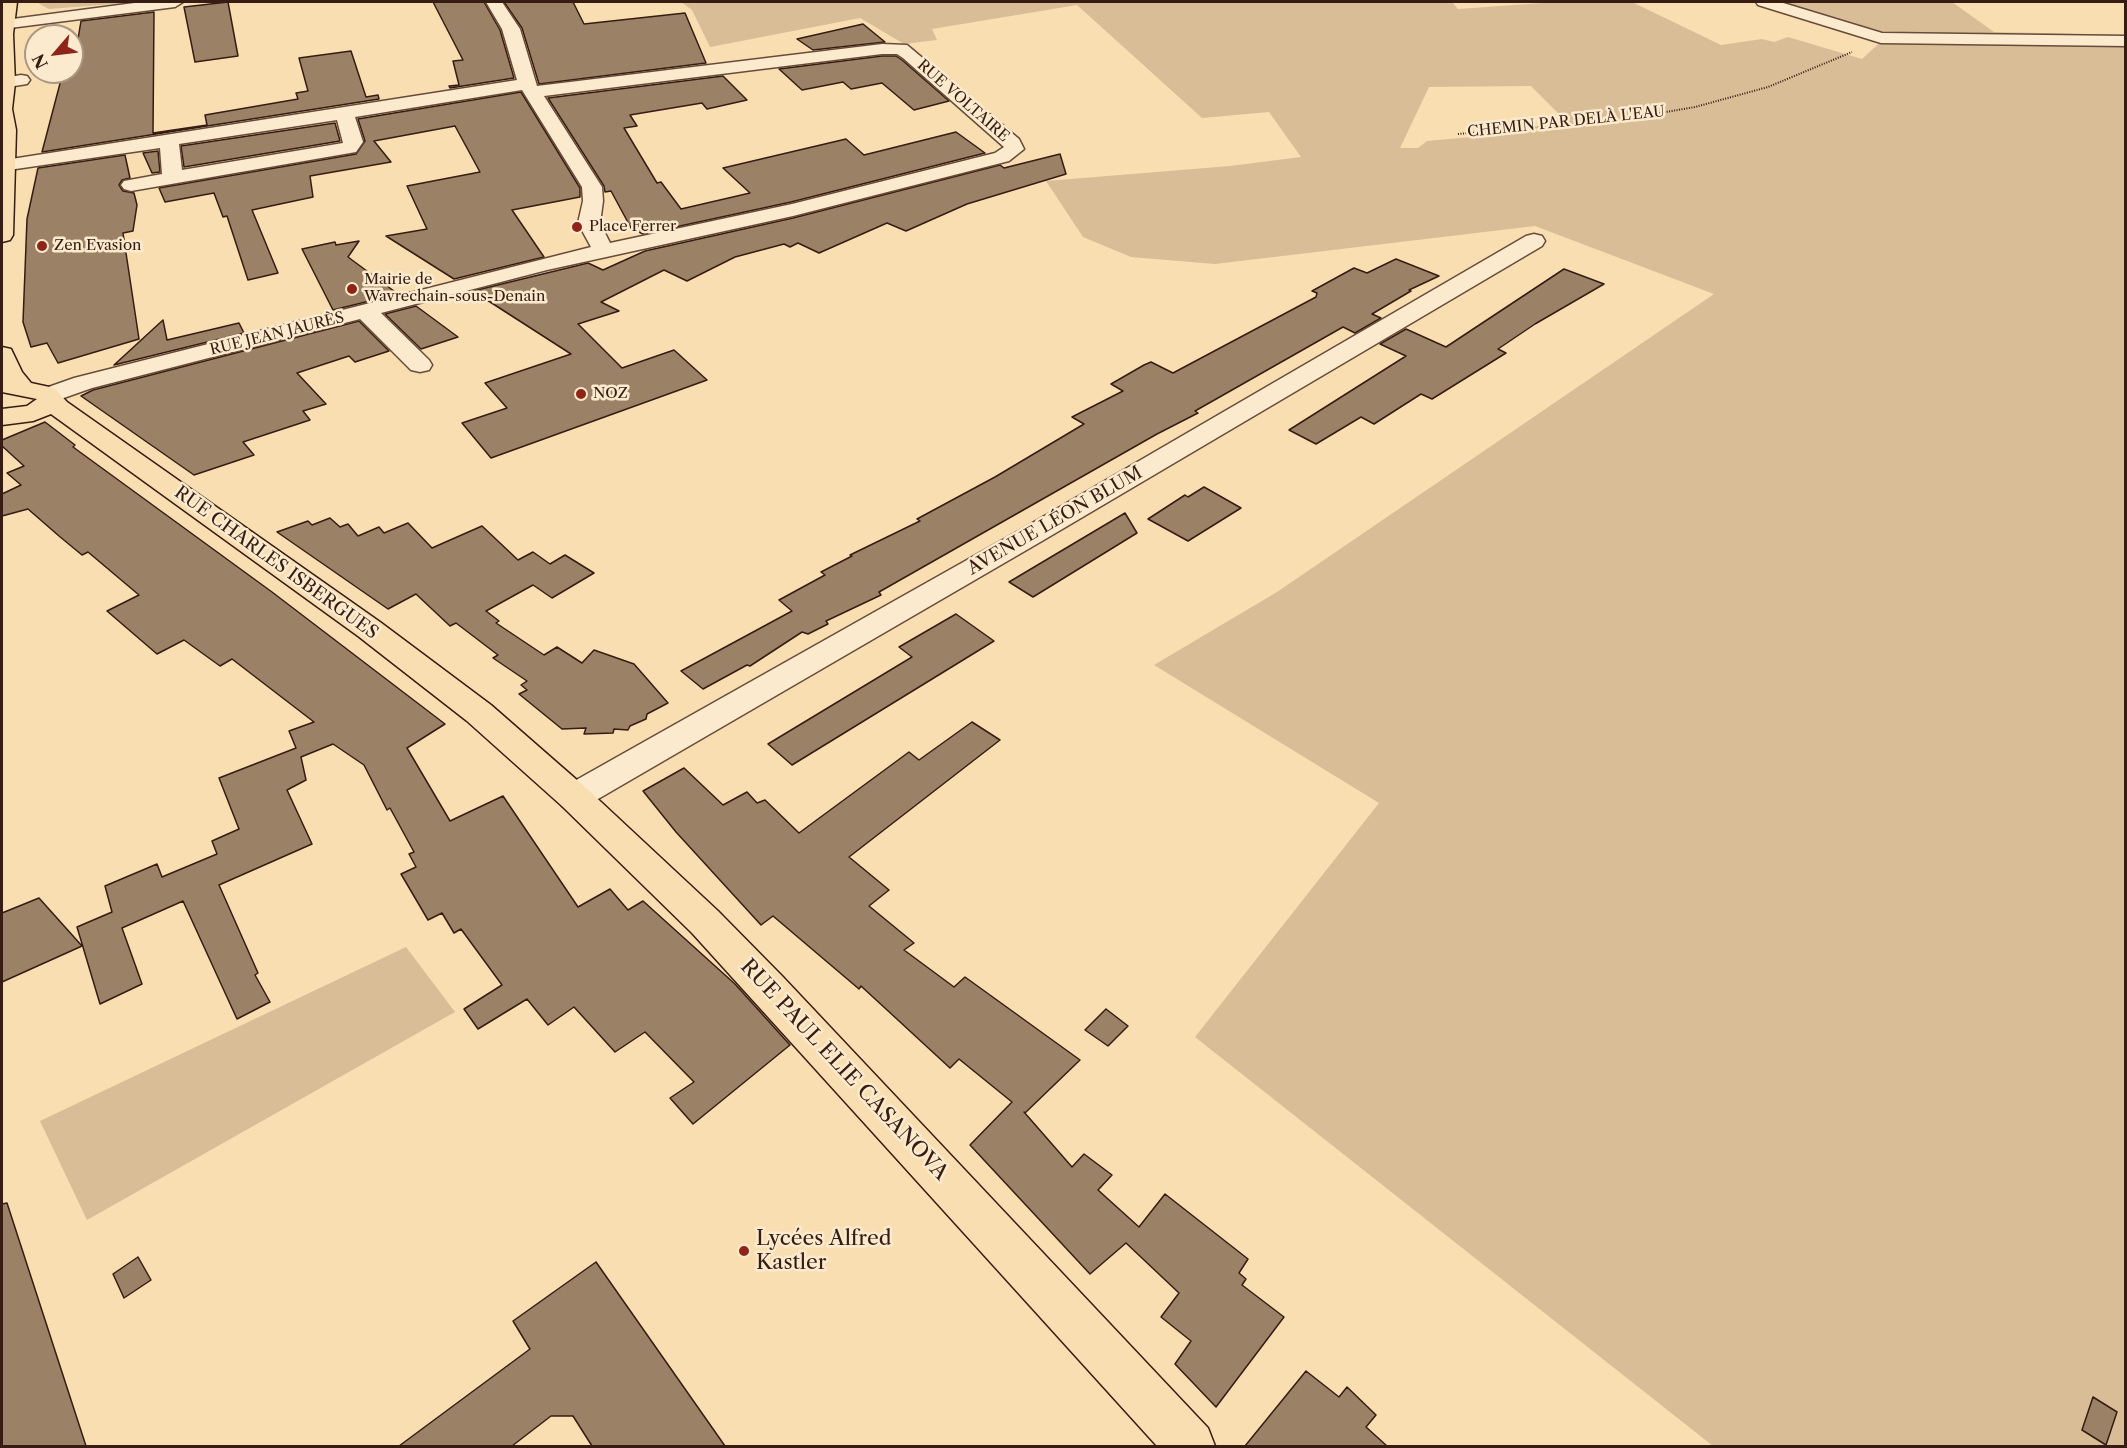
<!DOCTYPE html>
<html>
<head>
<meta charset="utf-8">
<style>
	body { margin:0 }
	#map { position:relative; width:2127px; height:1448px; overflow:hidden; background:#f9deb2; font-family:"Libre Caslon Text",serif }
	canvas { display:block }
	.frame { position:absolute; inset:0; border:3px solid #361c12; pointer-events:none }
	.north { position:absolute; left:24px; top:24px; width:60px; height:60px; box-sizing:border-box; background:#fbeacd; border:2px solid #ac9882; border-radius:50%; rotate:242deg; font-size:16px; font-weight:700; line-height:24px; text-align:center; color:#361c12 }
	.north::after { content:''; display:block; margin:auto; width:21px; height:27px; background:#8f2418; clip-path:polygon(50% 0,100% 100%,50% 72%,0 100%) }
</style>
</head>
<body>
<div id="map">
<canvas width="2127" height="1448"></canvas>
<div class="frame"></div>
<div class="north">N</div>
</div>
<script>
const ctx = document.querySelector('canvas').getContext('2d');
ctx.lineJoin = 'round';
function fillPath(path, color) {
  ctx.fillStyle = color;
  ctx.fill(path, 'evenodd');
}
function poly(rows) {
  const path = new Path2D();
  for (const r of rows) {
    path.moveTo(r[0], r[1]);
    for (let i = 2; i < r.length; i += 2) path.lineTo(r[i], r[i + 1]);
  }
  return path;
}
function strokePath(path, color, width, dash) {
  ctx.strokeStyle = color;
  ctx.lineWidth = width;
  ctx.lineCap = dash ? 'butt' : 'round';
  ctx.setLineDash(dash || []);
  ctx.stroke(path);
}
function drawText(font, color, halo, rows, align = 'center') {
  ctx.font = font + ' "Libre Caslon Text",serif';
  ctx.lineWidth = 5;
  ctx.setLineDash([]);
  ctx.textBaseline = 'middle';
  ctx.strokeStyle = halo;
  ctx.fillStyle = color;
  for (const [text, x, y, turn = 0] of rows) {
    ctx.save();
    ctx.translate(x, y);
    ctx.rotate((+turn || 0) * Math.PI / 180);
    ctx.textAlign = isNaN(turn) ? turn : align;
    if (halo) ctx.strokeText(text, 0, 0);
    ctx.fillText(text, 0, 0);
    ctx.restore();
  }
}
const green = poly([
	[36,2,140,2,49,9],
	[681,2,1452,2,1458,9,1557,2,1641,2,1634,3,1721,45,1762,39,1774,42,1788,37,1862,59,1887,36,1782,2,1952,2,1994,32,2125,35,2125,1446,1713,1446,1195,1037,1379,803,1154,665,1277,592,1714,294,1535,226,1215,264,1131,257,1083,237,1046,181,1230,166,1301,157,1269,112,1202,118,1077,5,932,29,937,40,904,44,860,18,710,47,692,10],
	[1531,86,1573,128,1427,141,1418,148,1400,148,1429,87],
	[406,947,455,1012,87,1220,40,1121]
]);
const building = poly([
	[228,2,238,56,195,62,184,7,228,2],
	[433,2,484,2,500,30,514,78,450,88,449,86,459,85,453,61,463,60,433,2],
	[504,2,573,2,584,24,685,13,706,63,539,84,522,28,504,2],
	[154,12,153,133,207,125,205,115,298,99,296,93,308,91,299,58,351,51,366,97,378,95,379,99,42,152,63,72,72,72,72,50,77,45,81,21,154,12],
	[863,24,885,42,813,50,797,39,863,24],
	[882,56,896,56,902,60,949,101,914,110,882,83,851,89,843,82,802,90,779,69,882,56],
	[723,76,747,100,707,109,702,103,630,115,637,126,624,128,657,183,661,182,681,209,750,193,723,168,846,139,864,155,956,132,985,153,791,202,643,234,631,228,611,191,605,192,604,186,548,98,723,76],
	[521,92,580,188,580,197,512,210,544,257,454,279,386,236,427,229,407,186,480,172,455,126,374,141,391,162,310,176,313,197,252,210,278,273,248,280,227,216,223,217,214,193,165,202,159,188,356,154,365,141,358,119,521,92],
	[335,123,340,141,184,167,181,146,335,123],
	[158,151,160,172,152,173,143,153,158,151],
	[1060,154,1066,174,967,204,906,231,887,223,819,253,798,243,790,247,784,244,735,257,687,281,664,270,601,302,619,311,578,324,622,368,674,350,707,380,491,458,462,423,507,408,485,383,571,354,473,291,588,263,603,270,645,251,793,218,1000,165,1004,168,1060,154],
	[125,155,130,178,122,180,119,185,123,191,134,193,137,205,133,231,123,233,139,339,58,363,47,343,31,347,23,322,27,219,38,168,125,155],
	[359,241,348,257,398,294,333,310,302,249,335,242,336,245,359,241],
	[1396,259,1439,276,1409,290,1411,291,1372,314,1381,318,1355,333,1343,327,1195,411,1198,413,1157,434,879,592,881,595,826,621,828,624,808,634,802,632,750,666,747,665,703,689,681,671,792,611,779,600,825,575,821,572,852,556,850,555,920,521,917,519,995,477,1084,424,1072,417,1123,391,1111,384,1144,365,1151,362,1173,373,1316,297,1317,293,1312,291,1354,268,1367,273,1396,259],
	[1564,269,1604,284,1535,324,1498,349,1506,353,1432,399,1421,394,1374,424,1361,417,1316,444,1289,430,1406,356,1380,344,1406,329,1446,347,1564,269],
	[416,306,458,337,421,349,385,314,416,306],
	[163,320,167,340,239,323,244,333,114,365,163,320],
	[359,321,389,351,355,362,349,356,297,373,326,404,303,411,310,420,243,442,254,455,194,475,81,396,93,390,359,321],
	[45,422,75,445,73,447,272,592,445,724,407,748,450,821,503,796,578,907,610,889,628,910,643,901,735,984,790,1045,693,1124,670,1098,694,1082,645,1032,615,1052,574,1007,548,1025,527,999,478,1029,464,1009,502,985,461,929,454,933,442,913,428,920,401,874,416,867,409,854,414,852,390,808,387,810,364,765,333,744,301,757,306,780,287,790,312,844,219,885,258,973,255,975,270,1002,237,1019,183,901,122,928,142,984,100,1004,77,927,112,912,105,886,157,864,162,877,217,854,212,841,239,829,219,778,296,748,289,731,314,722,232,659,220,666,184,640,157,654,107,611,139,595,88,552,82,555,59,536,28,509,2,516,2,494,21,485,7,473,24,466,2,446,2,440,45,422],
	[1204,487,1241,508,1188,541,1148,519,1185,495,1188,497,1204,487],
	[1125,513,1137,533,1033,597,1009,582,1125,513],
	[330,518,340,527,348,524,358,536,379,527,384,533,408,523,432,548,482,526,518,560,533,552,550,564,565,555,594,573,552,598,533,585,486,611,499,621,496,623,544,655,557,647,582,663,594,650,634,664,668,703,647,714,646,719,630,726,628,730,614,729,613,733,584,734,586,728,562,729,519,694,527,690,521,685,527,681,493,658,498,655,456,623,450,626,416,594,388,609,277,532,308,521,312,525,330,518],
	[956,614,994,641,792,765,768,744,912,657,899,647,956,614],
	[972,722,1000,740,849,857,889,890,869,906,914,943,904,950,954,987,965,977,1080,1060,1025,1113,1024,1112,1072,1167,1084,1154,1112,1175,1098,1190,1139,1227,1165,1194,1248,1259,1239,1273,1246,1279,1242,1285,1284,1317,1216,1407,1175,1364,1191,1341,1161,1317,1179,1293,1126,1243,1090,1274,970,1145,1012,1102,959,1059,950,1068,861,986,859,989,773,916,761,925,676,832,643,791,684,768,723,805,747,792,757,803,765,800,799,833,909,752,919,760,972,722],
	[39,898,82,946,2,982,2,913,39,898],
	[1106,1009,1128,1026,1108,1046,1085,1030,1106,1009],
	[7,1203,86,1446,2,1446,2,1204,7,1203],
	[138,1257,151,1280,124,1298,113,1274,138,1257],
	[596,1262,725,1446,592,1446,573,1416,551,1416,512,1446,399,1446,530,1349,513,1321,596,1262],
	[1306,1371,1339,1397,1347,1387,1376,1415,1366,1427,1387,1446,1245,1446,1306,1371],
	[2093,1397,2117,1412,2106,1445,2082,1430,2093,1397]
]);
const path = poly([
	[1458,134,1613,121,1695,107,1768,87,1852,52]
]);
const minor = poly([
	[142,2,183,2,175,7,2,29,2,21,5,20,142,2],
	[486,2,502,2,520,29,537,86,882,44,907,45,1019,139,1024,149,1009,161,793,216,547,270,381,313,429,360,432,365,429,370,420,372,411,370,360,319,92,388,58,400,49,403,40,400,36,395,40,390,74,378,591,247,578,223,583,201,582,187,522,90,355,117,363,142,356,152,131,191,124,189,121,185,124,181,162,174,160,148,2,171,2,161,5,160,517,80,502,29,486,2],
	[882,54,897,54,903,58,1004,147,995,153,792,204,610,243,600,223,603,201,602,187,544,96,882,54],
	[337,120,343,143,182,170,179,144,337,120],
	[1756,2,1780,2,1882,33,2126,36,2126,46,1881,43,1758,5,1756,2],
	[21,75,27,76,30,80,27,84,2,88,2,78,21,75],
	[1534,234,1542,236,1545,241,1542,246,1042,541,586,806,574,810,562,806,557,797,562,788,1022,529,1526,236,1534,234]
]);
const major = poly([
	[2,2,17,2,13,34,15,83,12,109,16,130,13,235,10,240,2,242,2,2],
	[2,347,11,349,22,372,31,383,54,388,67,402,380,622,491,705,586,788,718,911,783,977,1208,1428,1215,1446,1157,1446,692,933,562,806,467,721,358,636,51,414,33,421,2,425,2,409,27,406,37,399,2,392,2,347]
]);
const markers = [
	[577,227,6,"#8f2418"],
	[42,246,6,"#8f2418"],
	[352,289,6,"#8f2418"],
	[581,394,6,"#8f2418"],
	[744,1251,6,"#8f2418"]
];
const farStreetnames = [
	["RUE VOLTAIRE",963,101,41],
	["CHEMIN PAR DELÀ L'EAU",1566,122,-6],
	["RUE JEAN JAURÈS",277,334,-14]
];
const farPoinames = [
	["Place Ferrer",589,227],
	["Zen Evasion",54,246],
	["Mairie de",364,280],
	["Wavrechain-sous-Denain",364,297],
	["NOZ",593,394]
];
const streetNames = [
	["AVENUE LÉON BLUM",1055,521,-30],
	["RUE CHARLES ISBERGUES",276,563,36]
];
const nearStreetnames = [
	["RUE PAUL ELIE CASANOVA",844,1070,47]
];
const nearPoinames = [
	["Lycées Alfred",756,1239],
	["Kastler",756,1263]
];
fillPath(green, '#d8bd97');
fillPath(building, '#9b8165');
strokePath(building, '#361c12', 1.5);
strokePath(minor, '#674c3a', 3);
strokePath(major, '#361c12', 3);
strokePath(path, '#361c12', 2, [1, 1.5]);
fillPath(minor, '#fbeacd');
fillPath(major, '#f9deb2');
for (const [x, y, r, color] of markers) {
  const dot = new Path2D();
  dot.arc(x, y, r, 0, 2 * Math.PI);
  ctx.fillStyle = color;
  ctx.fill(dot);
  strokePath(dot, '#fbeacd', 2);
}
drawText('15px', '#361c12', '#fbeacd', farStreetnames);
drawText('15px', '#361c12', '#fbeacd', farPoinames, 'left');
drawText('18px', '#361c12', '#fbeacd', streetNames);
drawText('21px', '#361c12', '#fbeacd', nearStreetnames);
drawText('21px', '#361c12', '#fbeacd', nearPoinames, 'left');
</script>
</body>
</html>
